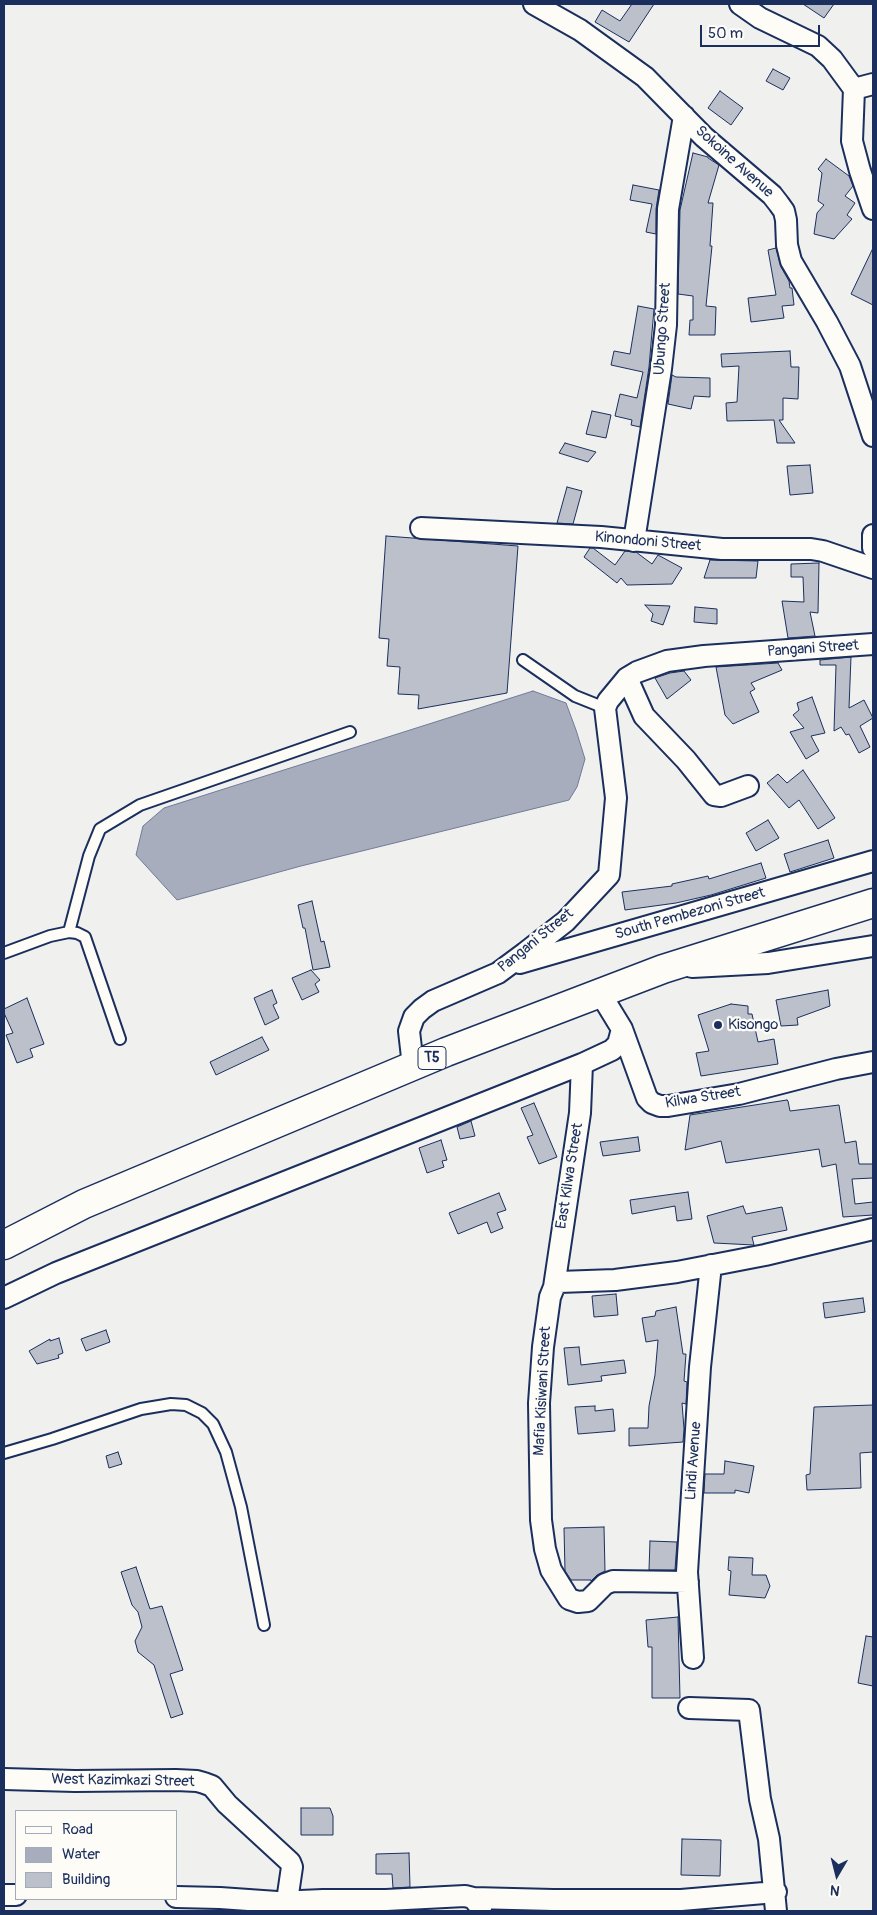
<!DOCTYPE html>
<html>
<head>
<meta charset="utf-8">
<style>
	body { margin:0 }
	#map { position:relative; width:877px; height:1915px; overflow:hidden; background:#f0f0ee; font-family:Pangolin,sans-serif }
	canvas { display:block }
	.frame { position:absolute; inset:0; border:5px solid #1b2f5e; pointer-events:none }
	.legend { position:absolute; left:15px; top:1810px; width:162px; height:90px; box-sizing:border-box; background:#fdfcf7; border:1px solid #a3aaba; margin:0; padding:6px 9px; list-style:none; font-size:15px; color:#1b2f5e }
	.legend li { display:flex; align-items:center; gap:10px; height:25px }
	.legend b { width:25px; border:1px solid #a3aaba }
	.north { position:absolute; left:812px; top:1850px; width:50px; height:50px; -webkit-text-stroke:4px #fdfcf7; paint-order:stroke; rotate:188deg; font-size:14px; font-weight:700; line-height:20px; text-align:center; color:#1b2f5e }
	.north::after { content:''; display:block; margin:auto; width:18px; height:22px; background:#1b2f5e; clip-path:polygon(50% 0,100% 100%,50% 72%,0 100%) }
	.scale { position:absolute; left:700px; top:25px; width:120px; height:22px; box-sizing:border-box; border:2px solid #1b2f5e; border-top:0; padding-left:6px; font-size:15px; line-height:18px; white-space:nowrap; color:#1b2f5e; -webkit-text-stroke:4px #fdfcf7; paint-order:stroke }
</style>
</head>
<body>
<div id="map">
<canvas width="877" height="1915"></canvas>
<div class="frame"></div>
<ul class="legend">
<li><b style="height:6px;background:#fdfcf7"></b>Road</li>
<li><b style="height:14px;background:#a7adbd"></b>Water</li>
<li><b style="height:14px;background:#bbc0ca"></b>Building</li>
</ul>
<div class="north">N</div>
<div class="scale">50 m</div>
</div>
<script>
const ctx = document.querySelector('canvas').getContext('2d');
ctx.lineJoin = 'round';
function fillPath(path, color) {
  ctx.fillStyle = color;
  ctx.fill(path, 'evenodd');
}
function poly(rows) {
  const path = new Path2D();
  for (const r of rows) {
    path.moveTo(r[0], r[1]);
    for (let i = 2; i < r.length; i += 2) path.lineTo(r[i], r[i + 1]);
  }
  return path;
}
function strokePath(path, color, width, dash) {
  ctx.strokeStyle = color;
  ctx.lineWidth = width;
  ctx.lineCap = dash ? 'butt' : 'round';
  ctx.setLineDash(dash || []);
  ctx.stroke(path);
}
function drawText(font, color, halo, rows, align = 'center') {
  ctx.font = font + ' Pangolin,sans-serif';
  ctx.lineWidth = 4.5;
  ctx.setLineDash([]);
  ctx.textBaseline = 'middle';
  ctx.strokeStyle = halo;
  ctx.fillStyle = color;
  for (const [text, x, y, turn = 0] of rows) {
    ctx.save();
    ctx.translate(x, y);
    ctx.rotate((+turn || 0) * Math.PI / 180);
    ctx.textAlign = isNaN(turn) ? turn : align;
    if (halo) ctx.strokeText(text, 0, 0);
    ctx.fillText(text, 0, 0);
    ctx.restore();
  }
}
const water = poly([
	[533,691,566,703,576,730,585,759,577,787,569,800,301,866,177,900,136,855,143,826,164,808,533,691]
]);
const building = poly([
	[632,4,654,4,629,42,595,22,602,10,620,21,632,4],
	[803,4,834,4,824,18,803,4],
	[773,69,790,78,783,90,766,81,773,69],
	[720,91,743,108,731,125,708,108,720,91],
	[693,153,708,157,708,158,719,165,708,203,713,203,710,246,712,246,706,306,716,307,715,335,689,335,690,320,693,320,693,296,678,294,680,210,693,153],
	[826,159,849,176,853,186,845,196,855,203,847,215,852,219,834,239,814,234,817,213,824,205,818,201,822,173,818,169,826,159],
	[633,185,659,190,656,209,656,234,646,232,652,204,630,200,633,185],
	[776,248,781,267,789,281,790,288,792,288,794,305,782,306,784,318,751,322,748,298,776,295,768,250,776,248],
	[873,248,873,305,851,294,873,248],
	[638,306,654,309,649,367,640,427,631,425,632,420,615,416,620,394,637,398,643,372,611,365,614,351,630,354,638,306],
	[790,351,791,367,799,367,798,399,783,398,783,420,779,420,795,443,777,443,774,420,727,421,726,403,737,402,739,366,722,367,721,354,790,351],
	[672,375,676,377,710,378,710,397,694,396,691,409,668,404,672,375],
	[592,411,611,415,606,438,586,434,592,411],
	[565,443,596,452,588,462,559,453,565,443],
	[810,465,813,493,790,495,787,466,810,465],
	[567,487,582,491,573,524,557,523,567,487],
	[386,536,518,546,507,693,418,709,419,695,398,694,400,667,387,666,389,639,379,638,386,536],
	[590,548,593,548,615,565,625,551,636,552,652,564,658,555,682,568,672,584,627,585,621,578,617,583,584,557,590,548],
	[710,560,758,561,756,578,704,578,710,560],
	[819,563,818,613,810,612,815,636,788,638,782,601,804,602,803,577,791,577,791,564,819,563],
	[645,605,670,606,663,625,651,621,653,614,645,605],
	[695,607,717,609,717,624,694,622,695,607],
	[851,657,849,708,864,700,873,718,860,726,870,747,859,753,849,734,846,735,841,727,834,731,836,665,820,665,820,660,851,657],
	[778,663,782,670,751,683,755,689,750,692,759,712,733,724,725,715,716,667,778,663],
	[684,671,691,680,667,699,655,678,670,673,684,671],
	[812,697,825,733,811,736,819,751,806,759,790,732,804,728,793,715,799,710,797,703,812,697],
	[803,770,835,818,818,829,799,800,789,808,767,783,778,774,787,783,803,770],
	[768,820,779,838,756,851,746,833,768,820],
	[828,840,834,858,790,872,784,854,828,840],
	[761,863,766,878,711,895,676,903,625,910,622,892,672,886,672,884,708,876,709,879,761,863],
	[312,901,321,942,324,941,330,967,313,970,305,928,303,928,298,905,312,901],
	[311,970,320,980,315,984,319,992,302,1000,292,978,311,970],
	[272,990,277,1003,273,1005,279,1018,265,1025,254,998,272,990],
	[828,990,830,1006,797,1018,798,1025,781,1026,776,1000,828,990],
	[27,998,44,1044,30,1049,33,1057,17,1063,6,1035,13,1033,4,1013,4,1009,27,998],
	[731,1004,748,1006,748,1014,752,1014,758,1042,774,1039,778,1064,701,1076,696,1053,709,1051,698,1015,731,1004],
	[262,1037,269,1050,216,1075,210,1062,262,1037],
	[787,1100,788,1101,790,1111,839,1105,845,1143,856,1141,859,1164,873,1164,873,1178,852,1179,855,1204,873,1202,873,1215,843,1217,836,1164,822,1167,819,1149,726,1163,721,1141,685,1150,690,1115,787,1100],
	[534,1103,557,1157,539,1164,527,1137,533,1135,521,1108,534,1103],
	[471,1121,475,1136,460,1139,457,1127,471,1121],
	[638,1137,640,1151,603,1156,600,1142,638,1137],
	[441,1140,447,1160,442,1161,444,1167,427,1173,419,1148,441,1140],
	[688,1192,692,1219,677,1221,675,1206,632,1214,630,1200,688,1192],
	[499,1193,506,1210,497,1213,503,1228,491,1233,487,1222,458,1234,449,1213,499,1193],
	[743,1206,746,1214,782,1207,787,1230,752,1237,754,1245,714,1243,707,1216,743,1206],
	[616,1294,618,1315,594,1317,592,1296,616,1294],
	[863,1298,865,1312,825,1318,823,1303,863,1298],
	[676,1307,683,1354,686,1354,684,1381,687,1382,686,1404,682,1403,684,1429,683,1442,629,1446,629,1428,648,1428,649,1406,655,1375,658,1340,646,1342,642,1318,655,1316,656,1311,676,1307],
	[106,1330,110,1342,86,1351,81,1339,106,1330],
	[59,1338,63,1353,58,1355,59,1358,37,1364,29,1351,50,1339,50,1341,59,1338],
	[579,1347,581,1365,624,1360,626,1373,601,1376,602,1381,568,1385,564,1348,579,1347],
	[873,1405,873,1452,860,1453,861,1488,807,1490,806,1475,810,1474,814,1407,873,1405],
	[595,1406,595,1411,613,1409,615,1431,578,1434,575,1407,595,1406],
	[118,1452,122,1464,109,1468,106,1456,118,1452],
	[725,1461,754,1466,749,1493,735,1490,735,1493,704,1493,705,1474,724,1474,725,1461],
	[604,1527,605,1571,597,1575,591,1581,591,1580,571,1580,565,1571,564,1528,604,1527],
	[650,1541,677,1542,675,1570,649,1570,650,1541],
	[729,1557,753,1558,752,1575,766,1575,770,1586,765,1598,729,1595,731,1571,728,1570,729,1557],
	[136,1567,150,1609,162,1606,183,1670,170,1674,183,1714,171,1718,154,1665,138,1652,135,1641,142,1627,138,1612,132,1605,121,1572,136,1567],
	[678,1617,680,1698,652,1698,652,1647,648,1647,646,1620,678,1617],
	[866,1636,873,1637,873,1686,858,1683,866,1636],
	[301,1808,330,1808,333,1816,333,1835,301,1835,301,1808],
	[682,1839,721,1840,720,1876,681,1875,682,1839],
	[409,1853,410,1887,393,1888,392,1874,376,1874,376,1854,409,1853]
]);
const service = poly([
	[523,660,575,696,605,708],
	[69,932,89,856,100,829,140,805,350,732],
	[4,953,50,936,69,932,77,933,85,937,120,1039],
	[4,1453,52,1439,141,1409,171,1404,186,1405,202,1413,213,1424,226,1452,241,1507,264,1625]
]);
const minor = poly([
	[534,4,580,30,645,77,704,137,772,195,779,204,784,211,786,220,787,245,791,261,827,322,850,366,873,436],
	[740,4,760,18,818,46,832,59,854,89,852,141,860,171,873,209],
	[854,89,873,84],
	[421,528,601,537,722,549,811,549,823,551,873,568],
	[873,535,873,548],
	[634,541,661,369,666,325,668,209,684,116],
	[627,678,644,716,686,760,714,795,721,796,748,786],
	[520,963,873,861],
	[692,967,768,963,873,946],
	[600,993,622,1029,647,1098,652,1103,660,1106,668,1106,739,1094,836,1069,873,1062],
	[413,1066,409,1031,414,1017,422,1009,433,1001,498,973,525,953,566,921,609,875,616,798,605,708,608,701,627,678,637,672,667,661,704,656,873,644],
	[554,1287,580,1113,582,1064],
	[4,1298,56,1273,582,1064,612,1050,618,1044,622,1029],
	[688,1582,613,1581,605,1584,588,1601,578,1602,569,1599,551,1570,545,1549,541,1520,539,1403,543,1347,550,1297,554,1287,559,1282,615,1280,677,1272,765,1255,873,1229],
	[693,1658,687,1572,700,1367,711,1265],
	[689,1708,749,1710,760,1799,769,1839,776,1911],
	[4,1779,75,1781,176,1780,197,1781,204,1783,212,1786,227,1804,290,1862,292,1867,287,1901],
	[4,1895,16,1895],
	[176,1897,220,1898,277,1902,285,1907,286,1910],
	[473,1898,553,1900,681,1900,776,1892],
	[277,1902,323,1900,386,1900,465,1896,473,1898,481,1908]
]);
const trunk = poly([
	[4,1245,84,1204,446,1052,663,969,873,903]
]);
const markers = [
	[718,1025,5,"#1b2f5e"]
];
const shields = [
	[432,1058,28]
];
const shieldNames = [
	["T5",432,1058]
];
const streetNames = [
	["Sokoine Avenue",734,162,42],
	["Ubungo Street",663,329,-86],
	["Kinondoni Street",648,542,5],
	["Pangani Street",813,649,-4],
	["South Pembezoni Street",690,914,-16],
	["Pangani Street",536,941,-39],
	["Kilwa Street",703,1098,-9],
	["East Kilwa Street",570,1176,-81],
	["Mafia Kisiwani Street",543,1391,-87],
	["Lindi Avenue",694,1461,-86],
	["West Kazimkazi Street",123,1781,1]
];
const poiNames = [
	["Kisongo",728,1025]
];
fillPath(water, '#a7adbd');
strokePath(water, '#6f7b97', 1);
fillPath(building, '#bbc0ca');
strokePath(building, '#1b2f5e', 1);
strokePath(service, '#1b2f5e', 14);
strokePath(minor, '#1b2f5e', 24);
strokePath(trunk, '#1b2f5e', 31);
strokePath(service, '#fdfcf7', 10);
strokePath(minor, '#fdfcf7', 20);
strokePath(trunk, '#fdfcf7', 28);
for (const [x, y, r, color] of markers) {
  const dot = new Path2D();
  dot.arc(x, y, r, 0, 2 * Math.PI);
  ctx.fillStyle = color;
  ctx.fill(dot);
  strokePath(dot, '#fdfcf7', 2);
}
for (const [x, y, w] of shields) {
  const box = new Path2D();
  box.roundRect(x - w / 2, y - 11.5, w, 23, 4);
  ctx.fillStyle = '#fdfcf7';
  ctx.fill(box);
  strokePath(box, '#1b2f5e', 1);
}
drawText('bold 14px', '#1b2f5e', null, shieldNames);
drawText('15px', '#1b2f5e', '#fdfcf7', streetNames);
drawText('15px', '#1b2f5e', '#fdfcf7', poiNames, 'left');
</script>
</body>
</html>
